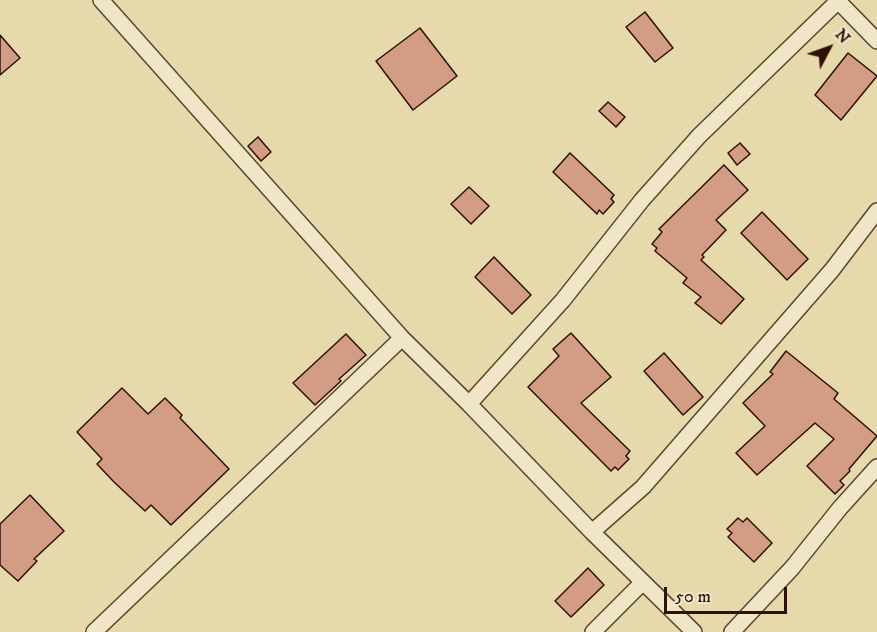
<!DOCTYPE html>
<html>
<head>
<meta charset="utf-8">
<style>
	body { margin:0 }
	#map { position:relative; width:877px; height:632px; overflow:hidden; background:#e6d9ab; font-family:"IM FELL DW Pica",serif }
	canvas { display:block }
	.north { position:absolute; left:799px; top:18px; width:60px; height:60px; -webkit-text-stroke:4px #efe6c8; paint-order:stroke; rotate:49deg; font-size:16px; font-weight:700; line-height:24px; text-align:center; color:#301106 }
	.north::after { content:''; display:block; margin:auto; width:21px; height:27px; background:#301106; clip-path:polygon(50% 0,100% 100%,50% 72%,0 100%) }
	.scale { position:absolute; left:664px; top:587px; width:123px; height:27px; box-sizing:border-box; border:3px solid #301106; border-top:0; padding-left:8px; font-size:18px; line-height:21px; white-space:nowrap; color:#301106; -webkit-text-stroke:4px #efe6c8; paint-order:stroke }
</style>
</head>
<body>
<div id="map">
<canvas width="877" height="632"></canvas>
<div class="north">N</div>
<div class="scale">50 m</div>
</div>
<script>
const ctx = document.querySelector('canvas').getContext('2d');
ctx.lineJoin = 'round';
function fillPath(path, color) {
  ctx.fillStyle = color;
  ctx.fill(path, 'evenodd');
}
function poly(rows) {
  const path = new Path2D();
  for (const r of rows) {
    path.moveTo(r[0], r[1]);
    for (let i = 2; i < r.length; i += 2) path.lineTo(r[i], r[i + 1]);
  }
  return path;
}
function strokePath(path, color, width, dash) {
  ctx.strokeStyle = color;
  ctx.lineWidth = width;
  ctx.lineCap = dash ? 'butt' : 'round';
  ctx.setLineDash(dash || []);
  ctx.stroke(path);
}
const building = poly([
	[645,12,673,48,655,62,626,27,645,12],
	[420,28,457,76,413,110,376,61,420,28],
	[0,35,20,58,0,75,0,35],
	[848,53,877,76,841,120,815,95,848,53],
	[608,102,625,117,616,127,599,111,608,102],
	[258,137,271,152,261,161,248,146,258,137],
	[740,143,750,154,737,165,728,153,740,143],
	[570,153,614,195,611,199,614,202,603,214,599,210,597,214,553,172,570,153],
	[724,165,748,190,716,220,726,230,702,255,704,257,701,260,744,299,721,324,695,303,701,297,683,283,687,278,655,251,657,248,652,244,662,232,659,229,724,165],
	[469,187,489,206,471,224,451,204,469,187],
	[762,212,808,259,787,280,741,233,762,212],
	[494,257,531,295,512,314,475,277,494,257],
	[571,333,611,377,581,403,630,451,626,456,629,459,618,470,615,467,611,471,528,387,559,356,553,349,571,333],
	[346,334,366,355,339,379,341,381,315,405,293,383,346,334],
	[786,351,838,393,834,399,877,436,849,469,850,471,840,481,844,485,835,494,807,466,834,439,815,423,757,475,736,453,765,426,743,403,773,374,770,372,786,351],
	[664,353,703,397,683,415,644,371,664,353],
	[122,388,148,414,165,398,182,415,180,418,229,469,171,525,151,505,145,511,114,482,97,464,102,459,77,432,122,388],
	[30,495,64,531,34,559,37,561,18,581,0,565,0,524,30,495],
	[738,518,743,522,747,518,772,543,754,562,728,537,732,533,727,529,738,518],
	[588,568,604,585,571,617,555,601,588,568]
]);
const street = poly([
	[101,0,402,338,469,404,592,532,694,632],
	[839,0,838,1,877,41],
	[469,404,563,300,642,200,699,136,838,1,837,0],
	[592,532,643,487,832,270,877,211],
	[94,632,402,338],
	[593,632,643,582],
	[732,632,792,568,840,508,877,467]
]);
fillPath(building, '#d39c84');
strokePath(building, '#301106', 1.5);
strokePath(street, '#5e432f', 18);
strokePath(street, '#efe6c8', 15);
</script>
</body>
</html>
